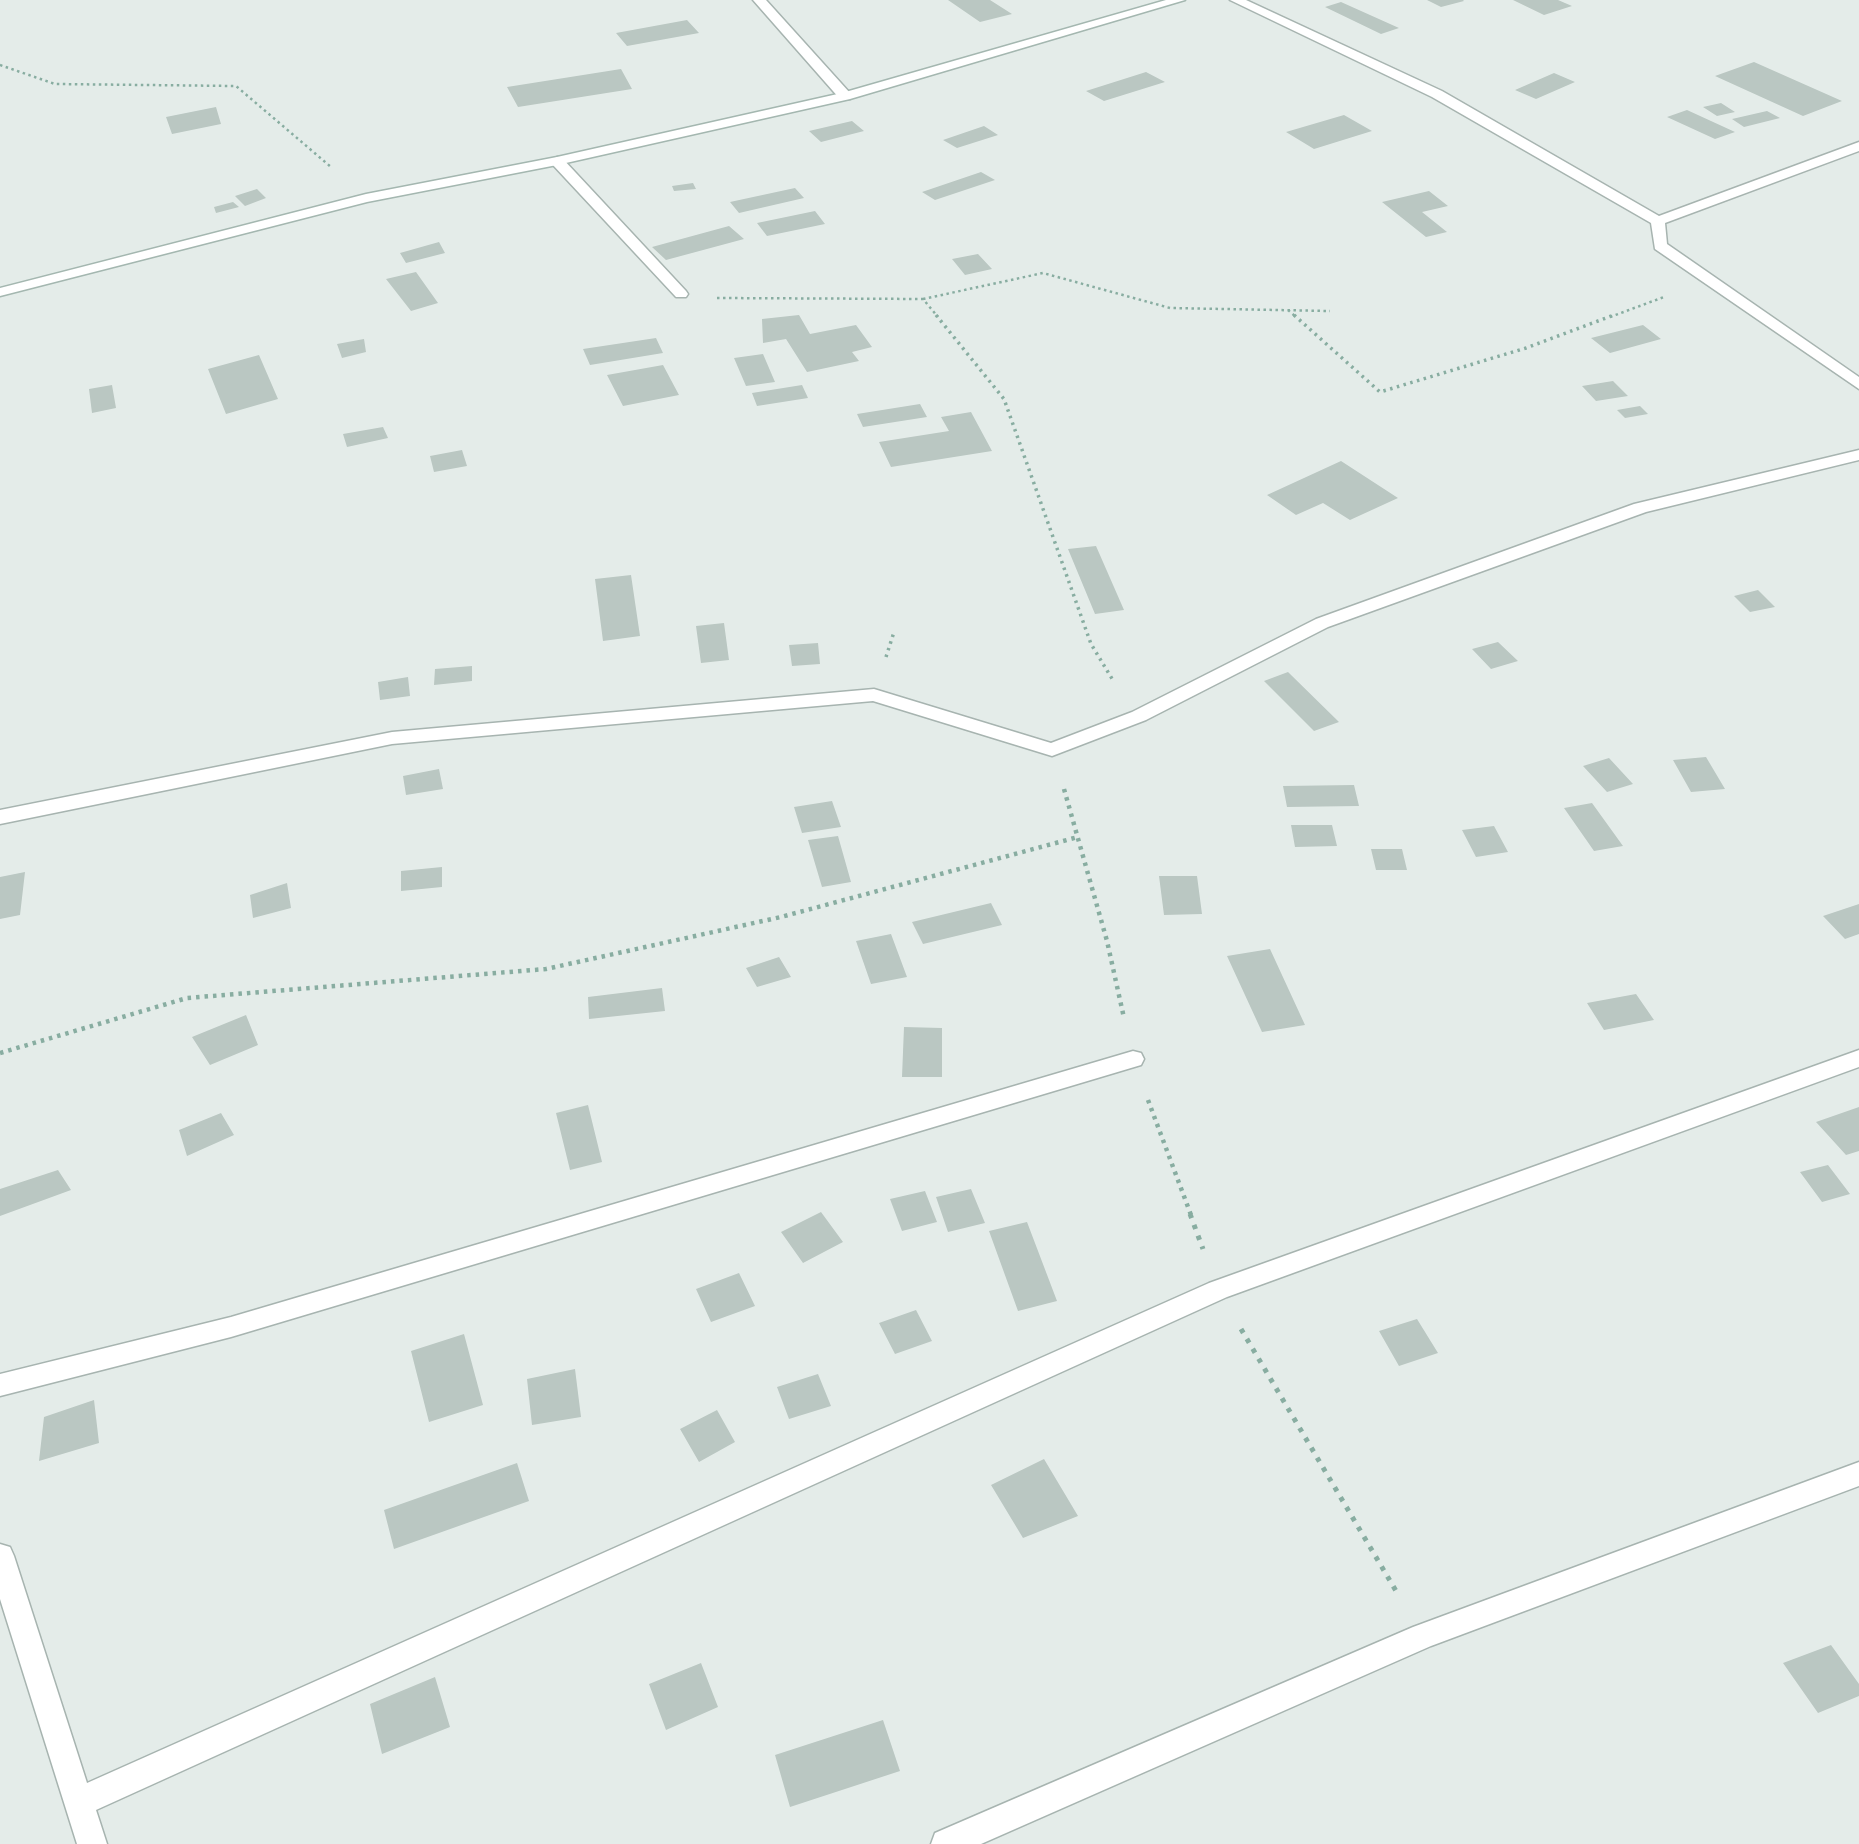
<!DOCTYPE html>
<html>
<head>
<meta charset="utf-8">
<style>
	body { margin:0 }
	canvas { display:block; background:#e4ece9 }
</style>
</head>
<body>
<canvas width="1859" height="1844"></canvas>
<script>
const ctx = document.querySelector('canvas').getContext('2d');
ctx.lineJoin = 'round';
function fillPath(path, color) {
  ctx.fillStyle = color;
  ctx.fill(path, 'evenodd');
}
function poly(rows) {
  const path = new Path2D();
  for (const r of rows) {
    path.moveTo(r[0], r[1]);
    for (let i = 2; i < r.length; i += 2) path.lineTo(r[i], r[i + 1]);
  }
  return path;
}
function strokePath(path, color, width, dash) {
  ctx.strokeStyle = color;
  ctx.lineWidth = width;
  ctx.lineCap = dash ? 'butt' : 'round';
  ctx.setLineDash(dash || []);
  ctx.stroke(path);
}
const building = poly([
	[948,0,990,0,1012,14,980,22],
	[1427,0,1463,0,1464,1,1441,7],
	[1513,0,1558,0,1572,6,1544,15],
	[1341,2,1399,28,1381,34,1325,7],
	[687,20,699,33,627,46,616,33],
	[1754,62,1842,101,1803,116,1715,76],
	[621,69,632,89,518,107,507,87],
	[1146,72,1165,82,1104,101,1086,91],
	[1554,73,1575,82,1536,99,1515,90],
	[1721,103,1735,112,1717,116,1703,107],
	[216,107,221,124,172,134,166,117],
	[1687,110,1735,132,1715,139,1667,117],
	[1767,111,1780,118,1744,127,1732,119],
	[1344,115,1372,131,1314,149,1286,132],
	[852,121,864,131,821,142,809,131],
	[984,126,998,135,957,148,943,140],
	[981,172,995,180,935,200,922,192],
	[693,183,696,189,674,191,672,186],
	[795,188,804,198,739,213,730,202],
	[257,189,266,198,245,206,235,196],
	[1429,191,1448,206,1422,212,1447,232,1426,237,1382,202],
	[233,202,239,207,216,213,214,207],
	[815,211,825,224,767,236,757,223],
	[729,226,744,239,666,260,652,247],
	[439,242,445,253,406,263,400,253],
	[978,254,992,269,965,275,952,259],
	[416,272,438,303,411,311,386,279],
	[799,315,810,334,856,325,872,347,852,352,859,361,807,372,786,339,763,343,762,319],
	[1643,325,1661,339,1610,353,1591,338],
	[656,338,663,353,590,365,583,349],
	[364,339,366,352,342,358,337,344],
	[763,354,775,382,746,386,734,358],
	[259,355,278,399,226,414,208,369],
	[663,365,679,395,623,406,607,375],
	[1613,381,1628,396,1596,401,1582,386],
	[112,385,116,408,92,413,89,389],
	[802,385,808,398,757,406,752,393],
	[920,404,927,417,863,427,857,414],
	[1640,406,1648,414,1625,418,1617,410],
	[971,412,992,451,891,467,879,442,949,431,941,417],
	[383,427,388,438,347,447,343,434],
	[462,450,467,466,434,472,430,456],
	[1341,461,1398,498,1350,520,1323,503,1296,515,1267,495],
	[1096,546,1124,610,1095,614,1068,549],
	[631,575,640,636,603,641,595,579],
	[1758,590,1775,607,1750,612,1734,596],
	[724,623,729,660,701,663,696,626],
	[1498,642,1518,661,1491,669,1472,649],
	[818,643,820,664,792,666,789,645],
	[472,666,472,681,434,685,435,669],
	[1288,672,1339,722,1314,731,1264,681],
	[408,677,410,696,380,700,378,682],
	[1706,757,1725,789,1691,792,1673,760],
	[1609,758,1633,784,1607,792,1583,766],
	[439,769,443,789,406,795,403,776],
	[1354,785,1359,806,1287,807,1283,786],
	[832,801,841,827,802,833,794,807],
	[1592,803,1623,846,1594,851,1564,808],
	[1291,825,1332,825,1337,846,1295,847],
	[1494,826,1508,852,1476,857,1462,830],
	[838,836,851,882,822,887,808,840],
	[1371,849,1402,849,1407,870,1376,870],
	[442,867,442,887,401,891,401,871],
	[25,872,20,915,0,919,0,877],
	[1159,876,1197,876,1202,914,1164,915],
	[287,883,291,908,253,918,250,895],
	[991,903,1002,925,923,944,912,922],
	[1859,904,1859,934,1845,939,1823,916],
	[891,934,907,977,871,984,856,941],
	[1270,949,1305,1025,1262,1032,1227,956],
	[779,957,791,977,757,987,746,968],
	[662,988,665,1011,589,1019,588,997],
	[1636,994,1654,1020,1604,1030,1587,1003],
	[246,1015,258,1045,210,1065,192,1037],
	[904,1027,942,1028,942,1077,902,1077],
	[588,1105,602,1162,570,1170,556,1113],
	[1859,1107,1859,1151,1846,1155,1816,1122],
	[221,1113,234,1135,187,1156,179,1130],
	[1828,1165,1850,1194,1822,1202,1800,1172],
	[58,1170,71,1190,0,1216,0,1189],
	[971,1189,985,1223,948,1232,936,1197],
	[925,1191,937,1222,902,1231,890,1199],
	[821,1212,843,1242,803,1263,781,1232],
	[1027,1222,1057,1301,1018,1311,989,1231],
	[739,1273,755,1306,711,1322,696,1289],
	[916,1310,932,1341,895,1354,879,1323],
	[1417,1319,1438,1353,1399,1366,1379,1331],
	[464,1334,483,1405,429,1422,411,1351],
	[575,1369,581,1417,532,1425,527,1379],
	[818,1374,831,1406,789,1419,777,1387],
	[94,1400,99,1443,39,1461,44,1417],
	[717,1410,735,1442,699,1462,680,1429],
	[1044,1459,1078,1516,1023,1538,991,1485],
	[517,1463,529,1501,394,1549,384,1510],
	[1831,1645,1859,1684,1859,1696,1818,1713,1783,1663],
	[701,1663,718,1707,666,1730,649,1684],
	[435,1677,450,1727,382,1754,370,1704],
	[883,1720,900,1771,790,1807,775,1755]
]);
const pathFar3 = poly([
	[0,65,55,84,236,86,331,167],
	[717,298,923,299,938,317],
	[923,299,1043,273,1170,308,1330,311],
	[1288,310,1296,317],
	[1610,317,1664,297]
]);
const pathFar2 = poly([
	[936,315,1004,399,1091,644,1114,682],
	[1294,315,1380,392,1526,348,1614,315],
	[886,657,894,632]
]);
const pathFar1 = poly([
	[1064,789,1107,941,1124,1018],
	[0,1053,187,998,546,969,781,917,1078,837],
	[1148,1100,1191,1215]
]);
const path = poly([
	[1190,1214,1203,1249],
	[1241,1329,1399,1596]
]);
const lane = poly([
	[753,0,766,0,850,93,850,99,840,99,753,0],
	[557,157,562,158,686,291,688,294,686,297,676,297,552,164,550,161,557,157]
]);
const street = poly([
	[1230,0,1246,0,1442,91,1659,216,1859,142,1859,151,1665,223,1667,244,1859,377,1859,389,1655,249,1651,223,1432,97,1230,0],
	[1859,450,1859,460,1646,512,1328,627,1146,720,1052,756,873,701,392,744,0,824,0,810,392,732,874,689,1051,743,1132,712,1316,619,1634,504,1859,450],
	[1859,1050,1859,1067,1227,1297,96,1810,107,1844,77,1844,0,1599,0,1544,10,1547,14,1556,87,1783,1209,1283,1859,1050],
	[1133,1051,1141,1053,1144,1059,1141,1065,231,1337,0,1396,0,1374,231,1317,1133,1051],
	[1859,1462,1859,1486,1431,1646,981,1844,931,1844,935,1833,1413,1627,1859,1462]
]);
const secondary = poly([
	[1166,0,1185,0,850,99,557,165,367,202,0,296,0,288,366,194,557,157,842,93,1166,0]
]);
fillPath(building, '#bac7c2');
strokePath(lane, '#a7b4b0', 3);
strokePath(street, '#a7b4b0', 3);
strokePath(secondary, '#a4b7b0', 3);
strokePath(pathFar3, '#88ada1', 2.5, [2.5, 3.5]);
strokePath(pathFar2, '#88ada1', 3.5, [2.5, 4.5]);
strokePath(pathFar1, '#88ada1', 4.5, [3.5, 5]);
strokePath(path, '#88ada1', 5, [4.5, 7]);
fillPath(lane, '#fff');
fillPath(street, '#fff');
fillPath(secondary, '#fff');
</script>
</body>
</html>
